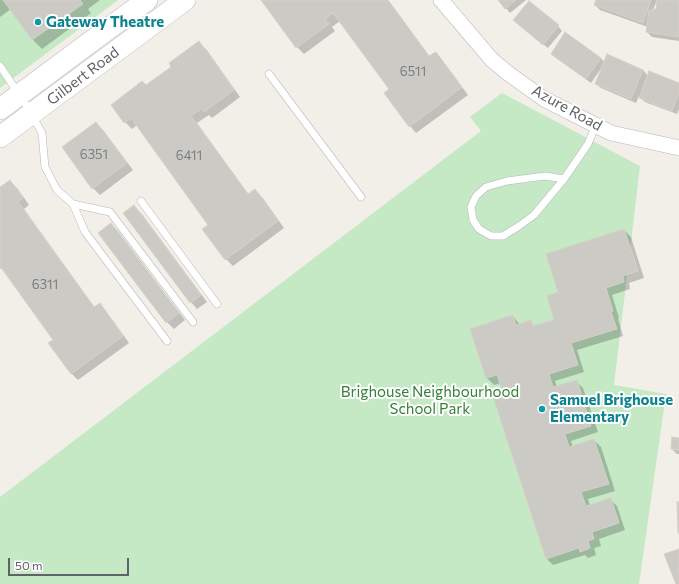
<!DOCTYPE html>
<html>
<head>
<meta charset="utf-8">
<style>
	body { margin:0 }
	#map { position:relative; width:679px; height:584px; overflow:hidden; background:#f1efe8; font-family:Commissioner,sans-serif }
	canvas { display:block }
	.scale { position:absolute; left:8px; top:558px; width:121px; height:18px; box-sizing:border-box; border:2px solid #5f6368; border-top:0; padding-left:5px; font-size:12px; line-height:14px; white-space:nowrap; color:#5f6368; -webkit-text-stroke:3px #fff; paint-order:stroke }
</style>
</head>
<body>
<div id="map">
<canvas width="679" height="584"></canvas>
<div class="scale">50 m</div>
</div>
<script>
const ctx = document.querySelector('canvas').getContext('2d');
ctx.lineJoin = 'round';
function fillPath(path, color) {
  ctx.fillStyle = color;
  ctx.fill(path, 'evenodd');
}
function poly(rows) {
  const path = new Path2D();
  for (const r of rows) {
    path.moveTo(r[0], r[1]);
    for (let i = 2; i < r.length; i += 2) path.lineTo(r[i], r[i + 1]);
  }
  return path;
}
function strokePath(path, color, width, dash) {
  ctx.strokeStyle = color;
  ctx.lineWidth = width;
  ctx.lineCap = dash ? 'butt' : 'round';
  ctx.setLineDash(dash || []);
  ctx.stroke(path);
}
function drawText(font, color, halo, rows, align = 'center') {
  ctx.font = font + ' Commissioner,sans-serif';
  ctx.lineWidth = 4;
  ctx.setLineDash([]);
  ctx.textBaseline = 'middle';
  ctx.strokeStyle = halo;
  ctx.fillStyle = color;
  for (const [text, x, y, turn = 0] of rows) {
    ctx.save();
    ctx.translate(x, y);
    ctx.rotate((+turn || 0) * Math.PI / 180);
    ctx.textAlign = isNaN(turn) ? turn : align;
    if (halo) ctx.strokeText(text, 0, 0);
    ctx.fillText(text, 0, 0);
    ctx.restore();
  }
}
const green = poly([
	[0,0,118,0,0,88],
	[502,93,640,166,614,385,666,394,639,584,0,584,0,497,481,131,470,117]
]);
const shadow = poly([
	[0,0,100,0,88,9,91,13,42,49,33,40,11,9,0,17],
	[262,0,388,0,430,57,436,53,442,60,468,95,416,133,410,126,391,90,340,21,332,27,335,31,304,54,297,47],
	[499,0,526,0,510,13],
	[597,0,657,0,653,10,657,10,658,0,679,0,679,41,652,37,647,32,648,27,600,10,595,5],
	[519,25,558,26,562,31,548,48],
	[199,43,206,49,240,97,212,118,209,115,197,123,249,195,255,190,262,197,284,228,233,266,226,259,210,225,137,125,132,129,125,122,146,86,173,67],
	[552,53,601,58,605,63,608,56,643,70,648,76,679,84,679,109,677,114,645,102,639,96,636,103,601,88,596,84,602,67,591,83,556,58],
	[96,123,103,130,133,170,100,195,93,188],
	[10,181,17,188,29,205,24,209,95,308,100,304,106,311,129,343,78,380,71,373,55,340,2,267,0,269,0,188],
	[134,207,141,213,207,302,197,309,191,302],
	[111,224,118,231,185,320,174,329,167,322],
	[624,230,631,237,644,278,629,283,630,289,612,295,619,318,618,319,623,336,577,350,584,372,555,381,557,387,576,381,583,388,598,432,571,441,573,447,594,440,601,447,615,491,588,499,590,506,610,499,617,506,625,530,599,539,601,546,594,548,596,555,588,558,585,555,553,565,546,558,501,383,494,385,487,378,471,330,513,316,520,325,530,321,535,327,555,320,559,293],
	[679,439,679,454,677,454,672,449]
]);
const building = poly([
	[3,0,80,0,83,4,32,40,3,0],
	[261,0,388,0,429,56,436,52,462,87,409,127,384,93,389,89,333,13,325,19,329,24,296,48,261,0],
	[498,0,516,0,505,9,498,0],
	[596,0,651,0,643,23,594,5,596,0],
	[657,0,679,0,679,37,646,32,649,10,656,9,657,0],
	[529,1,559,25,543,45,513,20,529,1],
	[565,32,601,58,586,79,551,54,565,32],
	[199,41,234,90,204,112,202,108,191,116,248,194,255,189,278,221,225,260,202,229,208,225,131,118,124,123,111,105,142,81,146,85,171,67,169,63,199,41],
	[607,54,643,70,631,99,595,84,607,54],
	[649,71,679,83,679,93,672,111,639,98,649,71],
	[96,122,127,163,92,189,62,147,96,122],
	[10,180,23,198,18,202,94,307,100,303,123,336,71,374,48,343,53,340,0,266,0,187,10,180],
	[134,205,201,295,190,303,123,213,134,205],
	[111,223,179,313,166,323,98,233,111,223],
	[624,229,638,271,623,276,624,282,606,288,613,311,611,312,617,329,571,343,578,365,549,374,553,387,577,380,591,426,565,434,569,447,594,439,609,484,581,492,586,506,611,498,619,523,592,532,594,539,588,541,590,548,580,552,579,548,546,559,492,393,502,390,497,375,486,378,470,329,513,315,516,325,531,320,533,326,554,320,547,296,558,292,546,254,624,229],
	[672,437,679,438,679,450,671,449,672,437],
	[677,502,679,502,679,533,678,533,677,502],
	[679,549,679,584,676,584,664,554,679,549]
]);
const service = poly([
	[0,66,12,84,20,94,42,133,45,167,57,190,73,204,110,212,193,322],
	[269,74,361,197],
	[564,179,545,176,507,181,486,187,476,196,471,207,473,220,479,229,491,236,503,236,519,226,534,215,564,179,588,144,596,125],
	[141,201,217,304],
	[73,204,85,232,167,341]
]);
const minor = poly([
	[441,0,492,60,509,74,544,99,611,133,679,148]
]);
const secondary = poly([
	[0,109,147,0],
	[0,137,185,0]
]);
const markers = [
	[38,22,4,"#0f9aa8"],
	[542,409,4,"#0f9aa8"]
];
const numberNames = [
	["6511",413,72],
	["6351",94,155],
	["6411",189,156],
	["6311",45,285]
];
const cultureNames = [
	["Gateway Theatre",46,22],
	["Samuel Brighouse",550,400],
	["Elementary",550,417]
];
const streetNames = [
	["Gilbert Road",83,76,-37],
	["Azure Road",567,108,29]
];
const parkNames = [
	["Brighouse Neighbourhood",430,392],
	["School Park",430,409]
];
fillPath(green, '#c5e8c5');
fillPath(shadow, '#0003');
fillPath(building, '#cccac5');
strokePath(building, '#d6d1c6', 1);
strokePath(service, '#b5b8bc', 8);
strokePath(minor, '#b5b8bc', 16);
strokePath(secondary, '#b6babf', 22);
strokePath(service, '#fff', 7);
strokePath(minor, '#fff', 15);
strokePath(secondary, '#fff', 21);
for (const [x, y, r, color] of markers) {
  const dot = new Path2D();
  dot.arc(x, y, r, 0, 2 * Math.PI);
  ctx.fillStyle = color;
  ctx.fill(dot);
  strokePath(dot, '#fff', 1.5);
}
drawText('13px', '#7a7d7f', null, numberNames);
drawText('bold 15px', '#0d838f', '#fff', cultureNames, 'left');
drawText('15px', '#5f6368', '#fff', streetNames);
drawText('15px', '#348238', '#fff', parkNames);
</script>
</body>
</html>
